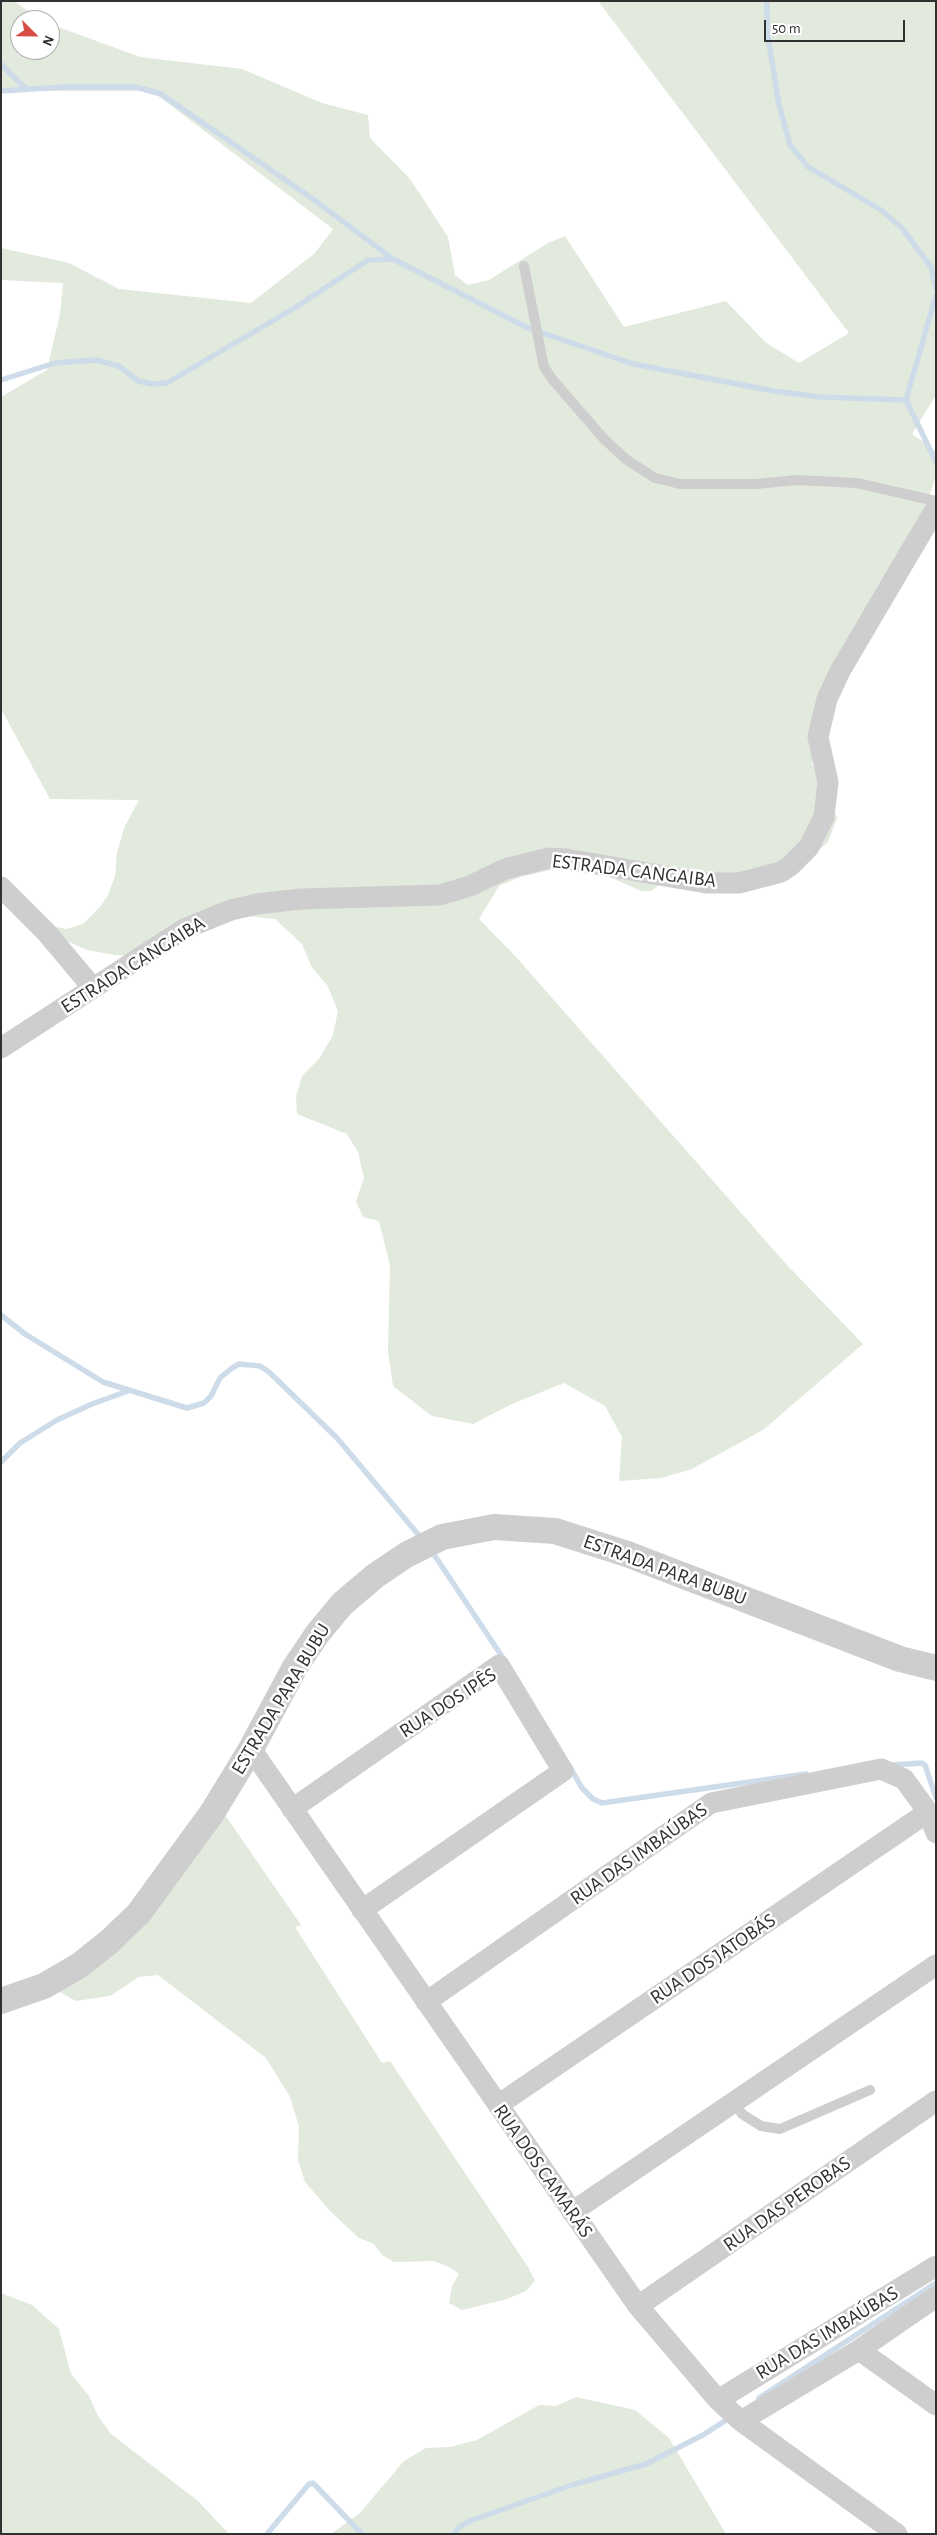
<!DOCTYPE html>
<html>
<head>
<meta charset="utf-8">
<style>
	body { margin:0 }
	#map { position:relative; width:937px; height:2535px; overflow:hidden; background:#fff; font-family:"Alegreya Sans",sans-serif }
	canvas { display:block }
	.frame { position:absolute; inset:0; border:2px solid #313131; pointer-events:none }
	.north { position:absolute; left:10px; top:10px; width:50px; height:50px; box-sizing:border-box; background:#fff; border:1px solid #adadad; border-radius:50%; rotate:113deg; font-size:14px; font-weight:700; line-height:20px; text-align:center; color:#313131 }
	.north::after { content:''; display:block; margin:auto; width:18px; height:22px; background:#d74d44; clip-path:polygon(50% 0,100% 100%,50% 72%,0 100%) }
	.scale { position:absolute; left:764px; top:20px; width:141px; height:22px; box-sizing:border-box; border:2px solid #313131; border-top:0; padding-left:6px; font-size:15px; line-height:18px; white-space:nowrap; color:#313131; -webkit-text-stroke:4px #fff; paint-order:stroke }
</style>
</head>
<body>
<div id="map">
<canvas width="937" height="2535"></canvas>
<div class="frame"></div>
<div class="north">N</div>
<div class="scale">50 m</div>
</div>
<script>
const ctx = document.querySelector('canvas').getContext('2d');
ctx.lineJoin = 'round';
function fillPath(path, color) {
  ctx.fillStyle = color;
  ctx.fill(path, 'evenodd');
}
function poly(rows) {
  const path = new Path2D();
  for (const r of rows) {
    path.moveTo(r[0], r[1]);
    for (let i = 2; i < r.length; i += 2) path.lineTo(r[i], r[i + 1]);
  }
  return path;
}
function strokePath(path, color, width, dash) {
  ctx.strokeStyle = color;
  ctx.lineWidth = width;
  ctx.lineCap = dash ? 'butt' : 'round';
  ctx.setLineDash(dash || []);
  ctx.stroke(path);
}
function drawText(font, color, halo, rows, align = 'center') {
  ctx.font = font + ' "Alegreya Sans",sans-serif';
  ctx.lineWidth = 5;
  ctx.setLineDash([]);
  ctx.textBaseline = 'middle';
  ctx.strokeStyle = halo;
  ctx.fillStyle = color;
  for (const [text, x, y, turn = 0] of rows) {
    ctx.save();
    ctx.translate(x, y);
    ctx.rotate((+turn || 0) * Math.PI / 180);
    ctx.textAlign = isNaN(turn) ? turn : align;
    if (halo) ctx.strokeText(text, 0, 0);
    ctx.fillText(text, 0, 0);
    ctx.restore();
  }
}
const green = poly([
	[1,1,14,1,41,20,20,20,20,50,50,50,50,24,140,57,242,69,322,103,368,115,370,138,410,179,448,237,455,275,468,285,489,280,548,243,565,236,624,327,726,301,765,342,799,363,849,333,598,1,936,1,936,395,912,434,936,451,936,475,927,504,839,697,812,763,837,818,828,842,804,863,769,875,667,879,651,891,641,891,596,871,554,869,520,877,499,886,479,919,516,957,786,1264,863,1344,763,1430,692,1469,661,1478,619,1481,622,1437,605,1406,564,1383,512,1404,473,1424,432,1416,393,1386,388,1352,390,1265,379,1221,363,1217,356,1201,364,1178,358,1152,347,1134,297,1114,296,1096,302,1076,319,1059,333,1035,338,1011,327,985,311,966,302,944,275,919,239,915,198,931,149,957,115,955,87,950,62,939,50,926,67,929,83,924,100,907,108,895,115,876,117,853,124,828,139,800,50,799,1,709,1,397,47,370,60,314,63,283,1,280,1,248,69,263,119,289,251,303,315,253,333,229,152,91,1,91],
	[225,1815,301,1925,295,1927,382,2063,390,2061,528,2267,535,2281,526,2291,507,2299,462,2310,449,2303,452,2286,459,2274,451,2268,434,2261,394,2262,382,2255,374,2244,359,2238,331,2212,305,2182,298,2160,299,2126,290,2097,266,2058,158,1975,139,1977,110,1996,76,2001,54,1989],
	[1,2293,32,2305,59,2329,71,2374,89,2396,98,2416,111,2434,198,2501,229,2534,1,2534],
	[576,2397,635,2410,669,2438,726,2534,331,2534,360,2513,404,2461,426,2448,450,2447,477,2440,539,2405,556,2406]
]);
const stream = poly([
	[767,1,767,31,779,105,790,145,808,167,881,210,902,228,931,267,936,289],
	[1,64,26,89],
	[1,91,64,87,136,87,161,94,313,199,393,259,528,328,633,364,774,391,820,397,906,400],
	[936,295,906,400,936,462],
	[1,380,55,363,96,360,119,366,138,381,153,384,167,383,296,307,368,260,393,259],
	[1,1315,25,1334,103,1382,187,1408,204,1403,211,1396,220,1378,232,1368,239,1364,260,1366,269,1372,337,1438,422,1539],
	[1,1462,20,1443,57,1420,92,1404,128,1391],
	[431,1550,505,1661],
	[892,1765,922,1763,925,1765,936,1798],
	[570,1767,582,1788,593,1799,602,1803,806,1774],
	[759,2398,936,2283],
	[267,2534,309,2484,313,2483,362,2534],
	[454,2534,459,2527,472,2520,572,2485,646,2464,703,2435,731,2417]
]);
const service = poly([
	[524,266,544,367,552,379,604,439,627,460,655,478,680,484,756,484,796,480,857,483,936,501],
	[734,2102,742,2114,761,2126,780,2129,870,2090]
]);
const minor = poly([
	[1,887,46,932,93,988],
	[1,1048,184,929,231,910,257,904,301,899,440,895,470,886,505,869,549,858,566,859,706,883,739,883,781,872,790,866,809,847,824,817,828,782,818,737,827,699,840,671,936,508],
	[251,1749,638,2306,718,2400,741,2421,897,2534],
	[292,1809,499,1665,563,1771,362,1910],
	[426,2002,711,1803,881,1769,904,1779,928,1812,936,1833],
	[498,2105,928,1812],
	[572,2212,936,1965],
	[638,2306,936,2101],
	[859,2350,936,2405],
	[718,2400,936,2266],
	[741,2421,859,2350,936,2297]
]);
const tertiary = poly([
	[1,2001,44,1986,80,1965,110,1941,139,1913,212,1813,251,1749,295,1667,318,1633,342,1604,375,1576,406,1555,442,1537,494,1527,555,1531,627,1554,900,1659,936,1668]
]);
const streetNames = [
	["ESTRADA CANGAIBA",634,871,7],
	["ESTRADA CANGAIBA",133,965,-32],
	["ESTRADA PARA BUBU",665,1570,20],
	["ESTRADA PARA BUBU",281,1699,-59],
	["RUA DOS IPÊS",448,1703,-33],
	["RUA DAS IMBAÚBAS",639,1854,-35],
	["RUA DOS JATOBÁS",713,1959,-34],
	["RUA DOS CAMARÁS",543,2171,55],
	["RUA DAS PEROBAS",787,2204,-35],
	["RUA DAS IMBAÚBAS",827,2333,-31]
];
fillPath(green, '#e2e9dd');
strokePath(stream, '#cedcea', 5.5);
strokePath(service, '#cecece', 10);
strokePath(minor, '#cecece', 21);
strokePath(tertiary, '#cecece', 26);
drawText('20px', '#313131', '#fff', streetNames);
</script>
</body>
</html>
